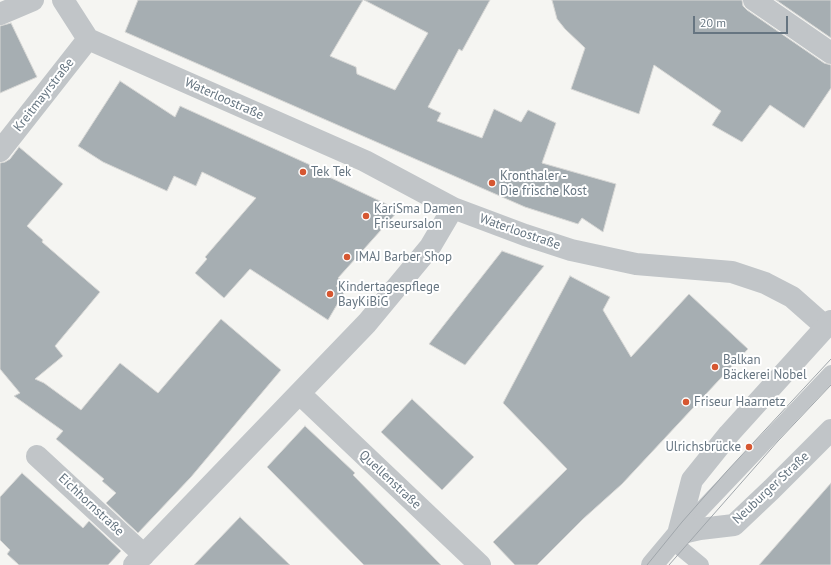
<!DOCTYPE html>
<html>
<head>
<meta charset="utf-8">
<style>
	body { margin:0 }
	#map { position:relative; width:831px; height:565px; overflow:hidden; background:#f5f5f2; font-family:"PT Sans",sans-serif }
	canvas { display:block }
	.scale { position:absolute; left:693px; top:16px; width:95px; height:18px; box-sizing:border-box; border:2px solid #667581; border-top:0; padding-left:5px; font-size:12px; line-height:14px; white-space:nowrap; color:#667581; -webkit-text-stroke:3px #fff; paint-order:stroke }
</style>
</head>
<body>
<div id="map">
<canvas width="831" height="565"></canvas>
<div class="scale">20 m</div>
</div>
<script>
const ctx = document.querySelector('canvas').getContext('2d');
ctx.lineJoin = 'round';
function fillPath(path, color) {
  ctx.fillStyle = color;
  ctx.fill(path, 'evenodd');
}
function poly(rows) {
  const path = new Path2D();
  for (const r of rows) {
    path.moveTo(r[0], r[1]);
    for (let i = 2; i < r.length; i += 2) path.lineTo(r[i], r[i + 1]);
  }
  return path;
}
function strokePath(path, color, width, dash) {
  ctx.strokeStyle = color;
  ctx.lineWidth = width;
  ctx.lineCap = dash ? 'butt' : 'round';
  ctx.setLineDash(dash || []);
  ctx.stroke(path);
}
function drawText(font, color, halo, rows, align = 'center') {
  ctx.font = font + ' "PT Sans",sans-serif';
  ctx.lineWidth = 4;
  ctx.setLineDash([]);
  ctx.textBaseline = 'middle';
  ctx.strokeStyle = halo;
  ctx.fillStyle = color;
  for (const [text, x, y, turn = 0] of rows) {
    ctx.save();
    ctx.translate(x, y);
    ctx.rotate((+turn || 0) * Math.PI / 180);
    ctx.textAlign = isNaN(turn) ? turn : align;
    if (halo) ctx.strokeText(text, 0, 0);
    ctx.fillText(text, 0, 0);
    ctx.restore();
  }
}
const building = poly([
	[138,0,363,0,330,56,356,67,357,74,395,90,428,33,364,0,490,0,462,51,459,49,428,107,441,113,437,121,482,138,494,109,521,122,528,110,556,123,542,163,616,184,603,232,582,218,578,224,525,207,125,32,138,0],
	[552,0,742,0,743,6,747,10,824,63,831,65,831,88,804,128,770,105,742,142,712,125,721,111,654,65,639,114,571,89,585,48,565,29,557,19,552,0],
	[776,0,831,0,831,38,776,0],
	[11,23,37,77,0,93,0,26,11,23],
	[120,81,175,117,180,106,328,173,327,176,399,210,338,278,341,280,336,286,345,291,328,320,250,269,224,298,195,273,207,259,205,257,256,198,202,172,196,186,174,176,167,191,103,162,78,146,120,81],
	[19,147,63,184,27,226,43,240,42,242,100,292,55,346,63,356,35,379,44,383,81,410,120,363,158,393,221,319,281,370,191,477,138,533,106,503,116,493,102,481,104,479,56,439,63,431,14,396,20,393,0,369,0,163,5,162,10,159,19,147],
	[502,251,544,266,465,365,429,344,502,251],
	[570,276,610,297,603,310,631,357,689,294,748,349,622,484,583,519,537,565,515,565,493,542,567,469,503,403,570,276],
	[412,399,474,457,442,490,381,432,412,399],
	[305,426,355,473,353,475,441,565,364,565,267,467,305,426],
	[22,473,83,528,89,521,121,551,108,565,19,565,7,554,10,550,0,540,0,497,22,473],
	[831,483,831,565,759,565,831,483],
	[240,517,290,565,194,565,240,517]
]);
const service = poly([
	[679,533,831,373],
	[672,541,701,565]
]);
const minor = poly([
	[63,0,88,39,365,161,453,208,525,235,571,250,636,264,732,272,765,283,792,297,826,327],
	[754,0,831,53],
	[0,14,33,0],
	[0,151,88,39],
	[300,394,480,565],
	[37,456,144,555],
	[134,565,367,323,430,247,453,208]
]);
const tertiary = poly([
	[678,534,700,529,734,525,772,489,831,430],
	[652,565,678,534,692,480,729,434,831,321]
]);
const tram = poly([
	[647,565,682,522,727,471,831,359],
	[669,565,778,441,831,385]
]);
const markers = [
	[303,172,4,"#d65731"],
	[492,183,4,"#d65731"],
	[366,216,4,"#d65731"],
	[347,257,4,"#d65731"],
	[330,294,4,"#d65731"],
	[715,367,4,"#d65731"],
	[686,402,4,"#d65731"],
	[749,447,4,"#d65731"]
];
const streetNames = [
	["Kreitmayrstraße",44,95,-52],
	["Waterloostraße",224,99,24],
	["Waterloostraße",520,232,19],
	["Quellenstraße",390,480,43],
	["Neuburger Straße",771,488,-43],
	["Eichhornstraße",91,505,43]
];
const poiNames = [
	["Tek Tek",311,172],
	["Kronthaler -",500,176],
	["Die frische Kost",500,191],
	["KariSma Damen",374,209],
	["Friseursalon",374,224],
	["IMAJ Barber Shop",355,257],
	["Kindertagespflege",338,287],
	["BayKiBiG",338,302],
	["Balkan",723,360],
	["Bäckerei Nobel",723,375],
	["Friseur Haarnetz",694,402],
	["Ulrichsbrücke",741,447,"right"]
];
fillPath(building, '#a6aeb2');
strokePath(building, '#d7d7d5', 1);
strokePath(service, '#c1c5c8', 16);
strokePath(minor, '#c1c5c8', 22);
strokePath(tertiary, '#c1c5c8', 22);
strokePath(tram, '#a0a6ab', 1);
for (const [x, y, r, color] of markers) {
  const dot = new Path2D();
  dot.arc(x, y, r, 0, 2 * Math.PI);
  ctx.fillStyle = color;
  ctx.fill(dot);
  strokePath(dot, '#fff', 1.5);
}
drawText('13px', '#667581', '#fff', streetNames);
drawText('13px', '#667581', '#fff', poiNames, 'left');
</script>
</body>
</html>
